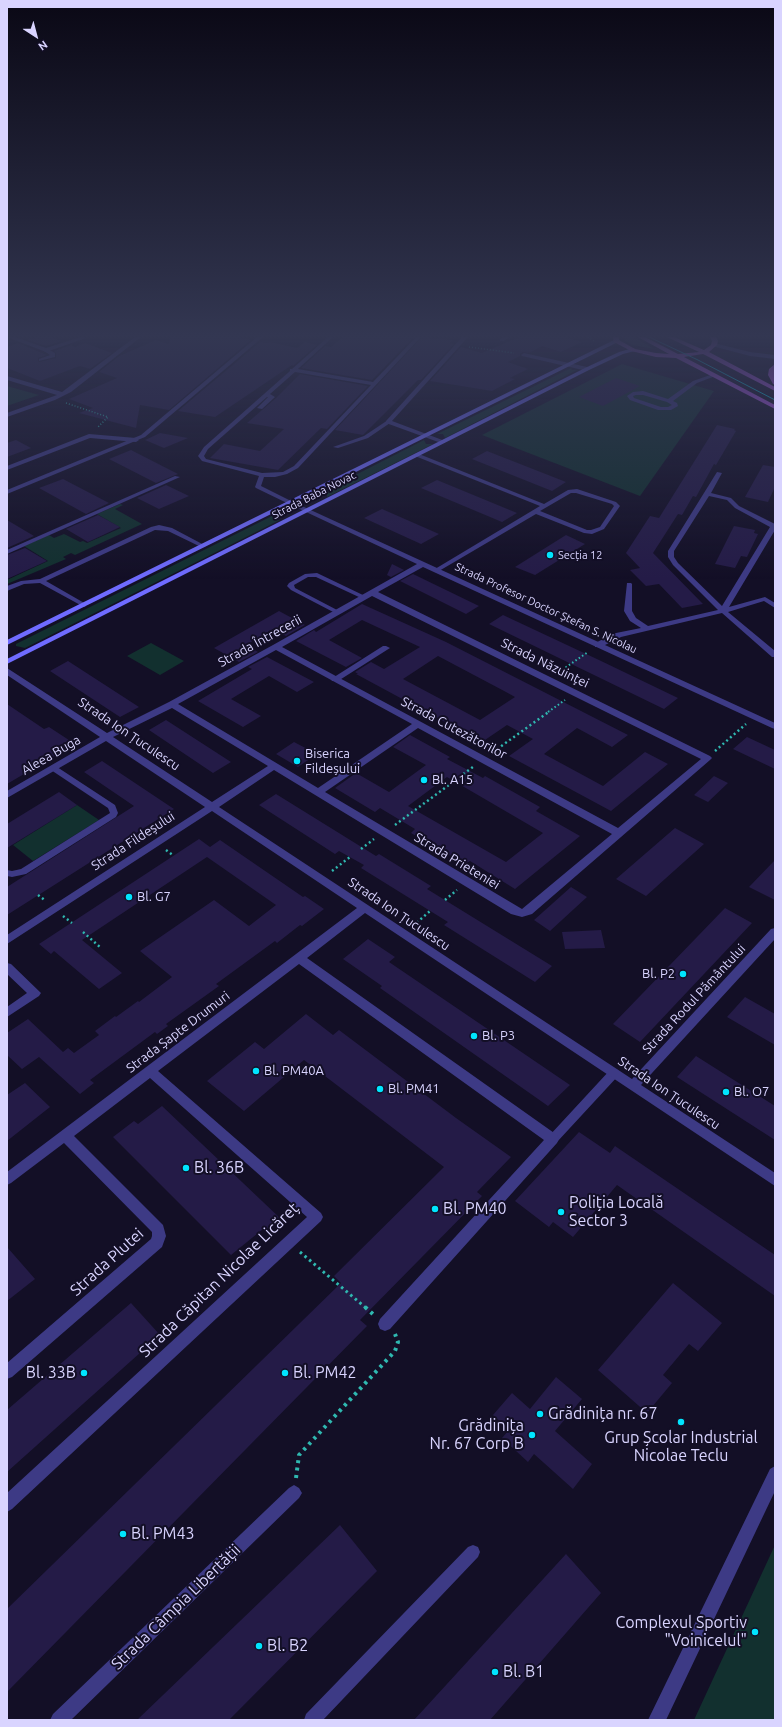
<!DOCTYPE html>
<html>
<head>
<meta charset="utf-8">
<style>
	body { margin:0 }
	#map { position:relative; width:782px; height:1727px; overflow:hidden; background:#130f26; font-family:Ubuntu,sans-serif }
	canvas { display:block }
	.frame { position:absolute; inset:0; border:8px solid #d9d4ff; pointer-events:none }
	.north { position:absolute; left:16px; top:16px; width:40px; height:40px; -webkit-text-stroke:3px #130f26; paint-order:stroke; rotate:144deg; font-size:11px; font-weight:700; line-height:16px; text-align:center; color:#d9d4ff }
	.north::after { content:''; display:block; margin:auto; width:14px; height:18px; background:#d9d4ff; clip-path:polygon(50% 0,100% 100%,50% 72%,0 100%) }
</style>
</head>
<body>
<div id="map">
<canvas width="782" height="1727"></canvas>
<div class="frame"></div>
<div class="north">N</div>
</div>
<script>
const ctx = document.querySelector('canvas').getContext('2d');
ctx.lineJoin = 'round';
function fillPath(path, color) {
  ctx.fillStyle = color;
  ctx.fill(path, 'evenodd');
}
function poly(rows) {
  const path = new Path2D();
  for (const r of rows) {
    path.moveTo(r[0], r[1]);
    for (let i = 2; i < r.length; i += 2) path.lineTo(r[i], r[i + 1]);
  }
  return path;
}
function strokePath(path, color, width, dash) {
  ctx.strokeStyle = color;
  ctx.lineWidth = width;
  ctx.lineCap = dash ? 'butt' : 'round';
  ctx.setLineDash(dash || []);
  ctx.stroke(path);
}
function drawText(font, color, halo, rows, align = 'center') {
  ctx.font = font + ' Ubuntu,sans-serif';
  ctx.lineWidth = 4;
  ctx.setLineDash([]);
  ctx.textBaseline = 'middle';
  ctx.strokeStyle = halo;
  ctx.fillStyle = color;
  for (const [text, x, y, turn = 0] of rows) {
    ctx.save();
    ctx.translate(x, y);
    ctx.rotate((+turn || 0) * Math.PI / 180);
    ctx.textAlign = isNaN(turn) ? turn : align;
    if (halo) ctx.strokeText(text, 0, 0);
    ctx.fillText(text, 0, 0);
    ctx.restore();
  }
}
const green = poly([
	[624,337,634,337,654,349,633,345,625,341],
	[622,364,714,391,640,496,482,435],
	[571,368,572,370,577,370,445,438,443,434,437,434],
	[7,386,39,395,7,406],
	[424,440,426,444,433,444,327,497,327,494,318,494],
	[120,504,123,505,115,509,142,524,75,555,71,553,63,557,66,559,7,584,7,580,48,561,24,546,49,535,54,538,64,534,80,542,83,541,87,543,121,528,97,514],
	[272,516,274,520,280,520,25,648,16,646,16,644],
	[151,643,184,661,160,675,127,656],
	[77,805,99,820,33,861,13,845],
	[775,1545,775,1720,694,1720]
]);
const building = poly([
	[36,337,50,337,62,341,46,346,27,340],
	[170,337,239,337,251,340,169,410,140,405,136,428,79,413,93,408,69,399,117,378,99,372,119,356,156,340,169,344],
	[343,337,414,337,372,380,301,368,325,346,331,347],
	[422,337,453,340,450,343,454,344,421,380,418,380,363,435,335,430],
	[519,337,565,337,582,342,561,352,542,346,529,353,523,352,520,354,520,356,508,362,528,369,510,378,515,379,492,391,430,381,461,347,482,353],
	[260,342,267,343,270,342,297,348,305,342,317,345,293,366,292,365,215,417,178,411],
	[18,343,47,355,38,358,38,361,39,362,56,358,56,353,54,351,71,345,75,347,85,343,112,353,90,369,80,366,40,381,7,368,7,347],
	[300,374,368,386,327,429,321,428,278,470,210,458,224,444,260,451,284,429,247,423,276,398],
	[616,378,640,386,603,406,579,397],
	[717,425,735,429,734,430,736,431,716,465,714,464,696,497,693,496,682,515,678,514,653,553,703,604,682,608,659,584,646,586,630,570,640,568,626,553,650,516,659,518],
	[160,433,188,438,164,448,145,440],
	[16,440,31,448,7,457,7,443],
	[131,450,178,474,156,483,109,459],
	[487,451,566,482,552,491,472,459],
	[763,465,775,467,775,487,768,502,745,497],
	[63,479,109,503,86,514,39,488],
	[437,480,517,513,502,522,421,488],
	[166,485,189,496,159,509,137,498],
	[382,509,439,534,421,544,364,518],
	[98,515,120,527,88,542,66,529],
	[7,520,34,536,7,548],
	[734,526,755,530,754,533,758,534,747,557,741,556,735,568,715,564],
	[566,535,585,544,535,575,515,567],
	[25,548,47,561,7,579,7,555],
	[392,564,404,570,391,577,387,575],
	[413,574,479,606,466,614,400,581],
	[362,604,446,642,628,735,612,747,577,728,544,754,603,786,645,752,668,764,611,811,509,756,533,739,507,725,482,742,356,674,358,674,355,672,371,662,384,669,420,647,362,620,329,640,362,658,346,667,296,641,314,630,316,632],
	[438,656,506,692,515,697,480,720,403,679],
	[279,611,305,625,286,636,273,629,246,645,258,652,239,662,214,648],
	[503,615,599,660,678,698,664,709,489,624],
	[267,657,314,682,297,692,269,676,231,699,261,716,243,727,198,701,252,669,248,667],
	[68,661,139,707,120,717,50,671],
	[7,704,44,729,49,727,75,744,7,784],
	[166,720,231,762,213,773,149,730],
	[410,735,450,757,447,759,483,778,485,776,540,807,536,811,580,836,515,889,470,861,465,864,411,833,415,829,380,808,375,812,335,788,356,773,389,792,426,765,393,747],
	[447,777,543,833,506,862,408,806],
	[747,737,775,750,775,769,733,749],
	[294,742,317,754,298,767,276,754],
	[102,761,174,809,7,915,7,887,134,806,84,772],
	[714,776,728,783,708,802,694,795],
	[59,792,77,805,7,848,7,824],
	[276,794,376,856,379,854,431,886,427,889,552,966,535,982,444,925,448,922,361,868,364,865,339,851,335,854,259,805],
	[675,828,704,844,646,896,616,879],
	[199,839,210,847,220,840,303,897,305,896,324,909,302,926,300,925,277,943,275,941,216,984,219,986,166,1024,168,1026,157,1034,155,1032,90,1080,94,1083,80,1094,39,1057,22,1069,7,1055,7,1033,28,1019,63,1052,68,1048,74,1053,99,1035,95,1031,115,1016,116,1017,138,1001,139,1002,172,977,140,951,214,900,249,926,276,905,207,857,82,940,122,973,99,989,54,951,51,954,39,944],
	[775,860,775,900,749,887],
	[571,887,587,897,550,931,534,920],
	[725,908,752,923,640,1042,613,1024],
	[601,930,605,948,565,949,562,932],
	[368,939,395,957,389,962,570,1085,548,1106,380,988,382,986,343,959],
	[745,997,775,1014,775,1045,727,1017],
	[306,1014,333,1035,339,1030,456,1118,511,1157,477,1192,482,1196,360,1320,367,1326,7,1692,7,1609,341,1283,334,1276,444,1167,304,1060,244,1111,207,1081,255,1042,264,1049],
	[696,1056,775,1106,775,1140,677,1077],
	[25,1083,50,1107,7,1141,7,1095],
	[162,1106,282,1220,267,1233,263,1229,231,1255,113,1137,134,1121,138,1124],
	[579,1132,610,1153,615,1146,775,1255,775,1296,617,1185,573,1237,553,1222,549,1227,515,1201],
	[7,1247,35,1279,7,1301],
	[673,1283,722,1323,698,1351,689,1344,663,1375,672,1383,647,1413,598,1370],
	[131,1303,160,1335,7,1472,7,1410],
	[556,1377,582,1399,555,1431,592,1464,573,1489,534,1454,528,1462,502,1438,509,1430,493,1415,512,1393,530,1409],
	[340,1525,377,1571,229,1720,137,1720],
	[566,1554,601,1593,490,1720,414,1720]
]);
const pathFar4 = poly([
	[588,337,594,341],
	[469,347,514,353],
	[66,403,108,417,98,427]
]);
const pathFar3 = poly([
	[559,672,588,652],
	[548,712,565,700]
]);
const pathFar2 = poly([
	[715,751,746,724],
	[493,752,550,711],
	[395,825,473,767],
	[140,831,146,836],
	[361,849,374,839],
	[166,850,174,856],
	[332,871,350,857],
	[38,895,46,901],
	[445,900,457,890],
	[63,916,72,923],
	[413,926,430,911],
	[83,932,101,948]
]);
const pathFar1 = poly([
	[300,1252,366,1308]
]);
const path = poly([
	[365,1307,374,1315],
	[296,1478,299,1455,395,1351,398,1342,395,1334]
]);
const service = poly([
	[328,337,333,337,298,369,373,382,416,337,421,337,298,468,287,474,275,477,264,477,261,486,293,502,293,504,289,504,256,488,255,487,259,476,202,461,198,456,204,447,290,371,290,369,292,369,328,337],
	[295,372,371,385,294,466,283,472,262,473,206,459,204,456,208,449,267,397,268,397,257,408,262,409,275,397,270,394,295,372],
	[504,337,509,337,504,341,500,341,500,339,504,337],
	[44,349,48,349,55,353,55,357,39,361,39,359,50,355,44,351,44,349],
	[524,353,587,367,590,369,587,371,522,356,521,355,524,353],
	[713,374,718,375,697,383,673,401,677,403,678,406,671,410,658,410,630,400,627,396,633,392,643,391,668,399,693,381,713,374],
	[636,395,643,395,667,402,672,405,668,407,661,407,634,398,633,396,636,395],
	[388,420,391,422,390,423,368,438,338,448,333,447,364,436,388,420],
	[89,434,136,438,139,440,136,442,90,438,7,470,7,466,89,434],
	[415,454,419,454,544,504,568,490,577,489,616,502,620,506,604,529,592,534,584,533,536,514,439,571,435,571,435,569,540,506,415,456,415,454],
	[571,493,576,493,612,504,614,506,600,527,591,530,587,530,540,511,571,493],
	[717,472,722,473,711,493,731,498,739,506,775,524,775,530,729,607,765,597,775,603,775,608,764,601,728,612,775,651,775,657,772,657,722,613,621,637,601,647,595,647,595,643,616,633,641,628,630,621,624,611,627,583,631,583,632,584,632,611,636,618,648,626,718,610,673,565,668,557,668,551,717,472],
	[709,496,727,500,735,508,770,527,722,606,678,563,674,557,674,551,709,496],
	[175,476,180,477,7,554,7,550,175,476],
	[159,525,172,528,206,546,201,547,168,531,155,530,46,581,86,604,86,606,84,607,40,583,24,584,7,591,7,586,21,581,40,579,151,527,159,525],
	[317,573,365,596,366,597,365,598,361,598,316,577,308,577,294,585,295,588,339,611,341,612,337,614,291,590,287,586,289,583,305,574,317,573],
	[383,646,386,646,390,648,338,681,332,681,331,679,383,646],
	[54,765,115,805,118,813,116,817,26,874,12,877,7,876,7,870,12,871,21,869,110,813,108,808,51,770,50,768,54,765],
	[614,1069,618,1070,619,1073,618,1076,557,1142,553,1144,549,1142,547,1139,549,1136,610,1070,614,1069],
	[473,1545,478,1547,480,1552,478,1557,323,1720,304,1720,306,1714,468,1547,473,1545]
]);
const minor = poly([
	[7,337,15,337,46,348,81,337,86,338,46,352,7,337],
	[135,337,141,337,71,392,55,400,7,417,7,413,57,395,7,380,7,376,62,392,135,337],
	[257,337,263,337,145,437,7,494,7,490,141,435,257,337],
	[462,337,468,337,392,421,445,441,445,443,441,443,386,423,386,421,462,337],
	[291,501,775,723,775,729,772,728,423,567,378,592,710,756,712,758,710,760,532,914,522,917,511,914,274,770,219,807,632,1079,771,929,775,928,775,939,641,1085,775,1173,775,1186,365,913,307,958,557,1135,559,1139,557,1143,390,1329,385,1331,380,1329,378,1324,380,1319,544,1140,299,964,158,1071,321,1213,323,1217,321,1221,12,1509,7,1512,7,1493,307,1217,150,1078,74,1136,163,1225,166,1236,162,1247,12,1377,7,1379,7,1363,151,1239,152,1236,152,1232,64,1143,11,1183,7,1185,7,1172,357,908,212,811,7,944,7,935,205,807,106,741,7,798,7,791,100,737,7,675,7,668,107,733,169,702,273,645,417,564,289,504,289,502,291,501],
	[372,596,701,759,618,828,282,647,372,596],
	[276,650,412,724,318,788,178,704,276,650],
	[172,708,268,766,212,802,113,737,172,708],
	[418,728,612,834,522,909,325,792,418,728],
	[7,963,11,964,41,993,39,996,7,1017,7,1007,27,993,7,974,7,963],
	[775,1466,775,1491,666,1720,648,1720,770,1469,775,1466],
	[294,1485,299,1488,302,1493,299,1498,71,1720,50,1720,53,1714,289,1488,294,1485]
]);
const tertiary = poly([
	[714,343,750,352,775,355,775,359,750,356,712,346,711,345,714,343]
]);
const secondary = poly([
	[616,339,619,341,618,342,7,645,7,640,616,339],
	[633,348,635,349,635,351,623,354,589,370,7,664,7,659,585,368,619,352,633,348]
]);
const primary = poly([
	[613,337,619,337,619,340,635,349,656,353,669,354,638,337,645,337,678,354,699,352,667,337,674,337,704,350,711,345,712,341,710,337,716,337,718,341,717,345,709,352,775,387,775,391,703,354,684,357,775,405,775,409,676,358,656,357,631,351,614,342,613,337],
	[775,364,774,375,775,385,773,384,768,375,769,369,775,364]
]);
const tram = poly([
	[649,337,698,360,775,400]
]);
const markers = [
	[550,555,4,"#00e5ff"],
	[297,761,4,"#00e5ff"],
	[424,780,4,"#00e5ff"],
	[129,897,4,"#00e5ff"],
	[683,974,4,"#00e5ff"],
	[474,1036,4,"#00e5ff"],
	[256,1071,4,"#00e5ff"],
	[380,1089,4,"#00e5ff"],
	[726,1092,4,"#00e5ff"],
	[186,1168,4,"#00e5ff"],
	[435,1209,4,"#00e5ff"],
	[561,1212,4,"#00e5ff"],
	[84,1373,4,"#00e5ff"],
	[285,1373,4,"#00e5ff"],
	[540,1414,4,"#00e5ff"],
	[681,1422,4,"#00e5ff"],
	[532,1435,4,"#00e5ff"],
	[123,1534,4,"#00e5ff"],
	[755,1632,4,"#00e5ff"],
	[259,1646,4,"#00e5ff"],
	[495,1672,4,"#00e5ff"]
];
const farStreetnames = [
	["Strada Baba Novac",314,495,-27],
	["Strada Profesor Doctor Ștefan S. Nicolau",546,608,25]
];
const farPoinames = [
	["Secția 12",558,555]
];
const streetNames = [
	["Strada Întrecerii",260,641,-29],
	["Strada Năzuinței",545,663,26],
	["Strada Cutezătorilor",454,728,28],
	["Strada Ion Țuculescu",129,734,34],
	["Aleea Buga",51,755,-30],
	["Strada Fildeșului",133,841,-33],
	["Strada Prieteniei",457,861,31],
	["Strada Ion Țuculescu",399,914,34],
	["Strada Rodul Pământului",694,999,-47],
	["Strada Șapte Drumuri",178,1032,-37],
	["Strada Ion Țuculescu",669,1093,34]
];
const poiNames = [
	["Biserica",305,754],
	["Fildeșului",305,769],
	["Bl. A15",432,780],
	["Bl. G7",137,897],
	["Bl. P2",675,974,"right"],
	["Bl. P3",482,1036],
	["Bl. PM40A",264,1071],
	["Bl. PM41",388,1089],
	["Bl. O7",734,1092]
];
const nearPoinames = [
	["Bl. 36B",194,1168],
	["Poliția Locală",569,1203],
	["Sector 3",569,1221],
	["Bl. PM40",443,1209],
	["Bl. 33B",76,1373,"right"],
	["Bl. PM42",293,1373],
	["Grădinița nr. 67",548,1414],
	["Grădinița",524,1426,"right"],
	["Nr. 67 Corp B",524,1444,"right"],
	["Grup Școlar Industrial",681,1438,"center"],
	["Nicolae Teclu",681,1456,"center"],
	["Bl. PM43",131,1534],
	["Complexul Sportiv",747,1623,"right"],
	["\"Voinicelul\"",747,1641,"right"],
	["Bl. B2",267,1646],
	["Bl. B1",503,1672]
];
const nearStreetnames = [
	["Strada Plutei",107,1262,-42],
	["Strada Căpitan Nicolae Licăreț",219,1280,-44],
	["Strada Câmpia Libertății",176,1607,-44]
];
fillPath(green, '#12302f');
fillPath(building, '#241b47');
strokePath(pathFar4, '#2fb8b0', 1.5, [1, 2]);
strokePath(pathFar3, '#2fb8b0', 2, [1.5, 2.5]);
strokePath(pathFar2, '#2fb8b0', 2.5, [2, 3]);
strokePath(pathFar1, '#2fb8b0', 3, [2.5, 3.5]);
strokePath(path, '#2fb8b0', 4, [3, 4.5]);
fillPath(service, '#3d3a85');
fillPath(minor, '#3d3a85');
fillPath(tertiary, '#3d3a85');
fillPath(secondary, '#6f6bff');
fillPath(primary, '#c25bff');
strokePath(tram, '#00e5ff', 1);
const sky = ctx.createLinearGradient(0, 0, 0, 579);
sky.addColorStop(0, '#0a0815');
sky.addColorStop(0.58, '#333752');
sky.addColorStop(1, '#33375200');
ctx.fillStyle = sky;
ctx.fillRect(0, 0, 782, 579);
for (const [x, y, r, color] of markers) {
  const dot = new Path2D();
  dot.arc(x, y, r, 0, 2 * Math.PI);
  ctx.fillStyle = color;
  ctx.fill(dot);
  strokePath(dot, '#130f26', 1.5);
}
drawText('11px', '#d9d4ff', '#130f26', farStreetnames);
drawText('11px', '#d9d4ff', '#130f26', farPoinames, 'left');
drawText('13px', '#d9d4ff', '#130f26', streetNames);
drawText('13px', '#d9d4ff', '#130f26', poiNames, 'left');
drawText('16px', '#d9d4ff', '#130f26', nearPoinames, 'left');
drawText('16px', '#d9d4ff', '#130f26', nearStreetnames);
</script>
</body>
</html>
